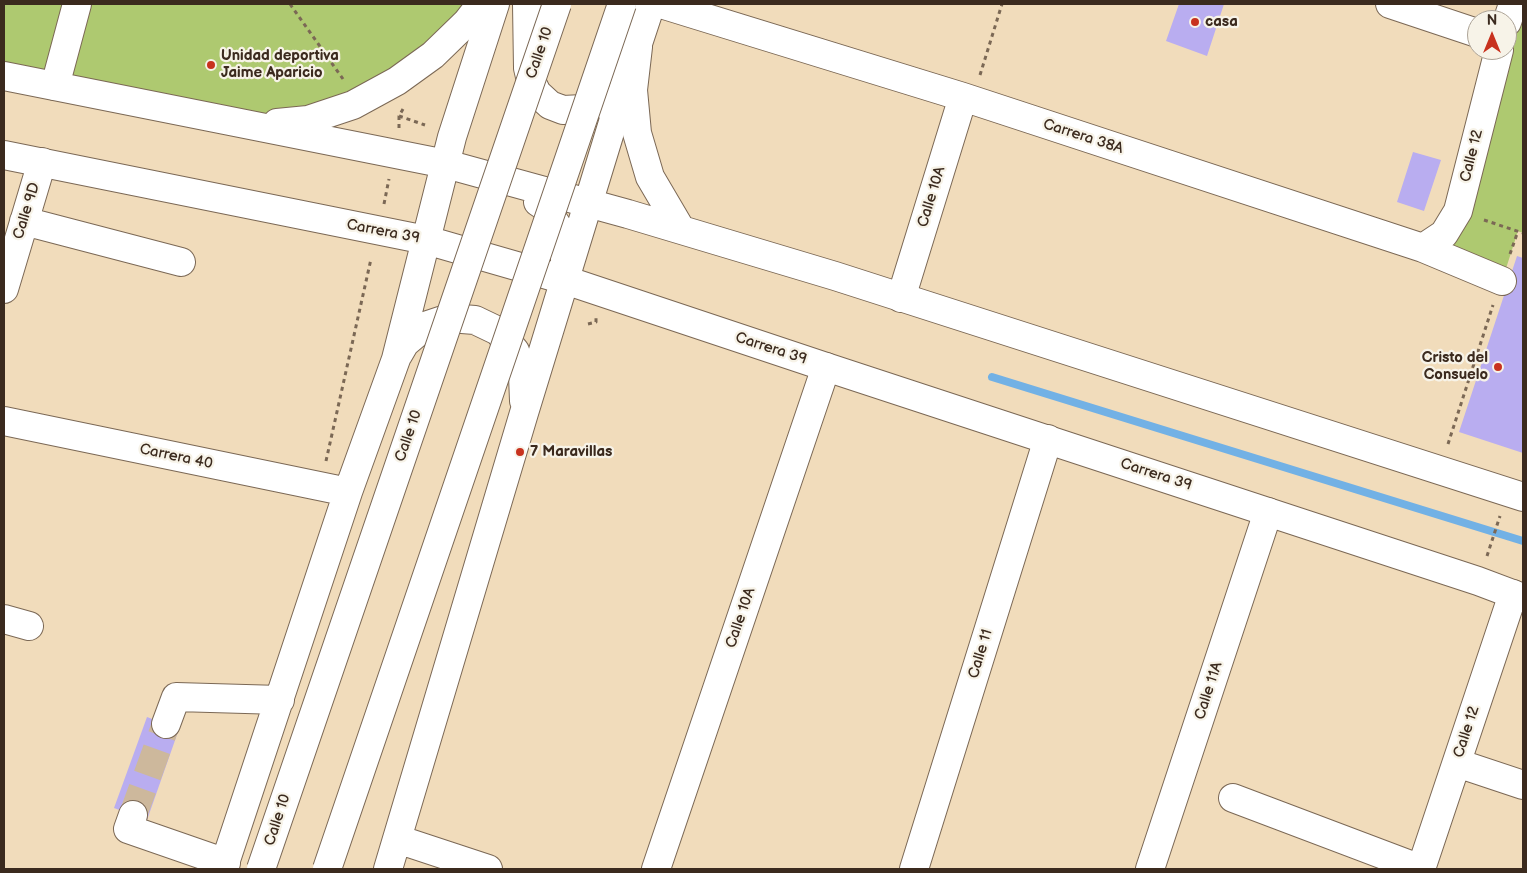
<!DOCTYPE html>
<html>
<head>
<meta charset="utf-8">
<style>
	body { margin:0 }
	#map { position:relative; width:1527px; height:873px; overflow:hidden; background:#f1dcbb; font-family:"Balsamiq Sans",sans-serif }
	canvas { display:block }
	.frame { position:absolute; inset:0; border:5px solid #3b2a1e; pointer-events:none }
	.north { position:absolute; left:1467px; top:10px; width:50px; height:50px; box-sizing:border-box; background:#f7f3e8; border:1px solid #aca397; border-radius:50%; rotate:0deg; font-size:14px; font-weight:700; line-height:20px; text-align:center; color:#3b2a1e }
	.north::after { content:''; display:block; margin:auto; width:18px; height:22px; background:#c8321e; clip-path:polygon(50% 0,100% 100%,50% 72%,0 100%) }
</style>
</head>
<body>
<div id="map">
<canvas width="1527" height="873"></canvas>
<div class="frame"></div>
<div class="north">N</div>
</div>
<script>
const ctx = document.querySelector('canvas').getContext('2d');
ctx.lineJoin = 'round';
function fillPath(path, color) {
  ctx.fillStyle = color;
  ctx.fill(path, 'evenodd');
}
function poly(rows) {
  const path = new Path2D();
  for (const r of rows) {
    path.moveTo(r[0], r[1]);
    for (let i = 2; i < r.length; i += 2) path.lineTo(r[i], r[i + 1]);
  }
  return path;
}
function strokePath(path, color, width, dash) {
  ctx.strokeStyle = color;
  ctx.lineWidth = width;
  ctx.lineCap = dash ? 'butt' : 'round';
  ctx.setLineDash(dash || []);
  ctx.stroke(path);
}
function drawText(font, color, halo, rows, align = 'center') {
  ctx.font = font + ' "Balsamiq Sans",sans-serif';
  ctx.lineWidth = 4.5;
  ctx.setLineDash([]);
  ctx.textBaseline = 'middle';
  ctx.strokeStyle = halo;
  ctx.fillStyle = color;
  for (const [text, x, y, turn = 0] of rows) {
    ctx.save();
    ctx.translate(x, y);
    ctx.rotate((+turn || 0) * Math.PI / 180);
    ctx.textAlign = isNaN(turn) ? turn : align;
    if (halo) ctx.strokeText(text, 0, 0);
    ctx.fillText(text, 0, 0);
    ctx.restore();
  }
}
const green = poly([
	[4,4,481,4,397,81,249,125,4,76],
	[1523,4,1523,233,1518,231,1502,281,1423,248,1444,234,1507,50,1507,22]
]);
const stream = poly([
	[992,377,1523,541]
]);
const building = poly([
	[1179,4,1224,4,1207,56,1166,41],
	[1413,152,1441,160,1424,211,1397,202],
	[1517,256,1523,258,1523,453,1459,432],
	[147,717,179,729,147,820,114,808]
]);
const minorTunnel = poly([
	[133,815,166,724]
]);
const path = poly([
	[290,4,343,79],
	[980,75,1002,4],
	[403,109,399,116,425,125],
	[399,116,399,128],
	[384,204,389,179],
	[1484,220,1523,233],
	[1510,254,1518,231],
	[588,324,596,322,596,318],
	[1448,444,1493,305],
	[326,461,371,259],
	[1487,556,1500,516]
]);
const minor = poly([
	[527,4,528,68,531,81,537,93,550,105,563,110,583,109,605,100],
	[661,4,963,97,1423,248,1502,281],
	[1390,4,1477,33],
	[1507,22,1513,4],
	[55,86,77,4],
	[24,221,181,262],
	[1423,248,1444,234,1458,211,1499,50],
	[4,289,42,162],
	[901,298,963,97],
	[398,355,405,343,425,326,449,318,475,320,498,331,515,351,523,375,524,401],
	[4,421,348,492],
	[4,619,29,626],
	[166,724,176,697,280,700],
	[1457,763,1523,785],
	[1233,798,1421,869],
	[133,815,128,829,226,863],
	[397,839,488,869],
	[223,869,348,492,396,359,452,137,495,4],
	[388,869,524,413,625,83,651,4],
	[656,869,826,367],
	[914,869,1048,439],
	[1150,869,1268,512],
	[1421,869,1513,594]
]);
const major = poly([
	[638,47,633,90,637,133,650,177,680,228],
	[4,76,446,164,628,214,835,276,1523,497],
	[277,123,308,120,353,105,397,81,433,55,467,22,481,4],
	[4,155,426,240,565,280,826,367,1478,581,1523,598],
	[538,202,544,206,558,227,565,253,565,280]
]);
const majorBridge = poly([
	[261,869,557,4],
	[327,869,622,4]
]);
const markers = [
	[1195,22,5,"#c8321e"],
	[211,65,5,"#c8321e"],
	[1498,367,5,"#c8321e"],
	[520,452,5,"#c8321e"]
];
const poiNames = [
	["casa",1205,22],
	["Unidad deportiva",221,56],
	["Jaime Aparicio",221,73],
	["Cristo del",1488,358,"right"],
	["Consuelo",1488,375,"right"],
	["7 Maravillas",530,452]
];
const streetNames = [
	["Calle 10",540,53,-71],
	["Carrera 38A",1083,137,18],
	["Calle 12",1472,156,-76],
	["Calle 10A",932,197,-73],
	["Calle 9D",27,211,-73],
	["Carrera 39",383,232,11],
	["Carrera 39",771,349,18],
	["Calle 10",409,436,-71],
	["Carrera 40",176,457,12],
	["Carrera 39",1156,475,18],
	["Calle 10A",741,618,-71],
	["Calle 11",981,654,-73],
	["Calle 11A",1209,691,-72],
	["Calle 12",1467,732,-72],
	["Calle 10",278,820,-72]
];
fillPath(green, '#aec970');
strokePath(stream, '#72b1e5', 8);
fillPath(building, '#b9adf0');
strokePath(minorTunnel, '#cdb89c', 28, [28, 14]);
strokePath(minor, '#7b6855', 30);
strokePath(major, '#7b6855', 30);
strokePath(path, '#7b6855', 3, [4, 4]);
strokePath(minor, '#fff', 28);
strokePath(major, '#fff', 28);
strokePath(majorBridge, '#7b6855', 30, []);
strokePath(majorBridge, '#fff', 28);
for (const [x, y, r, color] of markers) {
  const dot = new Path2D();
  dot.arc(x, y, r, 0, 2 * Math.PI);
  ctx.fillStyle = color;
  ctx.fill(dot);
  strokePath(dot, '#f7f3e8', 2);
}
drawText('bold 15px', '#3b2a1e', '#f7f3e8', poiNames, 'left');
drawText('15px', '#3b2a1e', '#f7f3e8', streetNames);
</script>
</body>
</html>
